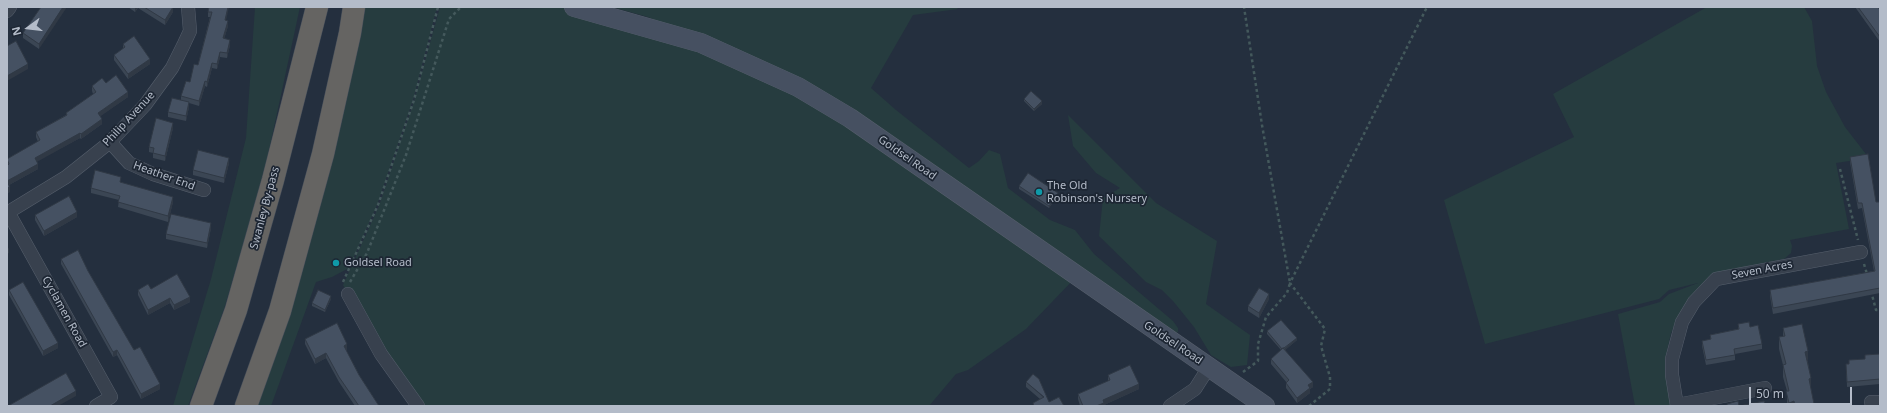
<!DOCTYPE html>
<html>
<head>
<meta charset="utf-8">
<style>
	body { margin:0 }
	#map { position:relative; width:1887px; height:413px; overflow:hidden; background:#242f3e; font-family:"Noto Sans",sans-serif }
	canvas { display:block }
	.frame { position:absolute; inset:0; border:8px solid #b4bcc9; pointer-events:none }
	.north { position:absolute; left:8px; top:8px; width:40px; height:40px; -webkit-text-stroke:3px #1d2633; paint-order:stroke; rotate:255deg; font-size:11px; font-weight:700; line-height:16px; text-align:center; color:#b4bcc9 }
	.north::after { content:''; display:block; margin:auto; width:14px; height:18px; background:#b4bcc9; clip-path:polygon(50% 0,100% 100%,50% 72%,0 100%) }
	.scale { position:absolute; left:1749px; top:387px; width:103px; height:18px; box-sizing:border-box; border:2px solid #b4bcc9; border-top:0; padding-left:5px; font-size:12px; line-height:14px; white-space:nowrap; color:#b4bcc9; -webkit-text-stroke:3px #1d2633; paint-order:stroke }
</style>
</head>
<body>
<div id="map">
<canvas width="1887" height="413"></canvas>
<div class="frame"></div>
<div class="north">N</div>
<div class="scale">50 m</div>
</div>
<script>
const ctx = document.querySelector('canvas').getContext('2d');
ctx.lineJoin = 'round';
function fillPath(path, color) {
  ctx.fillStyle = color;
  ctx.fill(path, 'evenodd');
}
function poly(rows) {
  const path = new Path2D();
  for (const r of rows) {
    path.moveTo(r[0], r[1]);
    for (let i = 2; i < r.length; i += 2) path.lineTo(r[i], r[i + 1]);
  }
  return path;
}
function strokePath(path, color, width, dash) {
  ctx.strokeStyle = color;
  ctx.lineWidth = width;
  ctx.lineCap = dash ? 'butt' : 'round';
  ctx.setLineDash(dash || []);
  ctx.stroke(path);
}
function drawText(font, color, halo, rows, align = 'center') {
  ctx.font = font + ' "Noto Sans",sans-serif';
  ctx.lineWidth = 3.5;
  ctx.setLineDash([]);
  ctx.textBaseline = 'middle';
  ctx.strokeStyle = halo;
  ctx.fillStyle = color;
  for (const [text, x, y, turn = 0] of rows) {
    ctx.save();
    ctx.translate(x, y);
    ctx.rotate((+turn || 0) * Math.PI / 180);
    ctx.textAlign = isNaN(turn) ? turn : align;
    if (halo) ctx.strokeText(text, 0, 0);
    ctx.fillText(text, 0, 0);
    ctx.restore();
  }
}
const green = poly([
	[255,7,300,7,263,178,224,309,188,406,173,406,211,279,246,138],
	[354,7,437,7,413,100,377,205,349,268,332,277,316,282,271,406,247,406],
	[440,7,516,9,570,7,643,27,797,89,1076,277,1026,329,968,370,956,374,929,406,419,406,382,354,343,285,379,206,414,101],
	[612,7,956,7,958,9,913,15,871,88,896,110,969,168,979,161,989,150,1000,154,1008,188,1050,220,1075,230,1094,254,1173,321,1178,328,1178,332,1175,333,850,118,702,42,648,17],
	[1707,7,1804,7,1812,21,1817,66,1826,92,1845,127,1869,158,1836,163,1849,229,1790,240,1792,246,1791,253,1784,259,1748,266,1716,279,1678,318,1671,333,1665,360,1665,369,1670,406,1635,406,1618,314,1660,302,1669,294,1698,283,1669,290,1659,299,1485,344,1444,200,1574,137,1553,94],
	[1068,115,1156,203,1217,241,1206,304,1250,335,1247,365,1231,367,1211,355,1194,327,1173,301,1162,290,1146,282,1099,236,1103,198,1120,188,1096,173,1073,146]
]);
const path = poly([
	[1840,169,1858,240],
	[1864,264,1867,274],
	[343,282,378,205,414,100,438,7],
	[350,282,367,253,406,155,449,19,461,7],
	[1871,291,1876,310,1880,310],
	[1243,372,1258,361,1258,344,1266,317,1287,293,1290,283,1262,125,1244,7],
	[1309,406,1330,389,1330,377,1321,346,1325,329,1290,283,1427,7]
]);
const minor = poly([
	[7,11,10,7],
	[110,142,129,163,153,174,204,190],
	[8,212,111,397,96,406],
	[7,213,66,177,110,142,145,105,172,68,183,46,190,31,188,7],
	[348,294,381,354,418,406],
	[1871,402,1880,402],
	[1677,405,1765,388],
	[1170,406,1195,389,1209,367],
	[1677,406,1672,375,1672,359,1682,322,1694,302,1716,279,1861,252]
]);
const secondary = poly([
	[574,7,701,43,798,87,850,118,1265,406]
]);
const trunk = poly([
	[201,406,236,310,273,180,317,7],
	[246,406,280,311,323,154,350,33,354,7]
]);
const wall = poly([
	[41,7,39,49,23,38,23,33],
	[128,7,173,7,173,12,165,25,138,8,135,12],
	[209,7,226,21,228,26,224,39,230,45,227,58,220,57,217,69,212,68,207,87,205,86,199,106,189,103,189,107,186,121,168,117,168,112,181,100,181,96,190,82,198,65,210,17,208,17,208,12],
	[1855,7,1878,7,1880,10,1880,42],
	[123,44,150,64,128,79,114,60,114,55,123,49],
	[106,83,128,97,100,116,102,124,81,139,80,138,37,161,38,169,9,185,10,192,7,193,7,159,38,142,36,137,36,132,66,115,66,113,93,94,92,91,92,86],
	[1024,99,1042,104,1034,111,1024,101],
	[173,128,165,161,153,158,153,153,149,152,149,147],
	[1850,157,1876,202,1880,202,1880,293,1773,314,1770,296,1770,290,1874,271,1862,208,1858,209,1850,162],
	[229,163,224,183,193,175,193,170],
	[121,182,173,202,168,222,118,207,119,200,91,193,91,188],
	[1019,186,1058,195,1049,208,1019,189],
	[35,215,77,217,44,236,35,220],
	[211,228,207,248,166,239,166,234],
	[61,259,88,271,134,350,160,389,141,399,117,355,113,357,61,264],
	[151,289,190,302,174,310,170,303,148,315,138,295,138,290],
	[9,290,58,348,43,356,9,295],
	[331,299,325,312,312,306,312,303],
	[1269,299,1259,318,1248,311,1248,306],
	[1738,324,1762,344,1762,349,1735,354,1735,360,1706,365,1702,346,1702,341,1710,340,1710,335,1738,329],
	[1783,328,1808,362,1811,390,1814,406,1787,406,1787,391,1783,377,1783,365,1779,349,1779,337,1783,336],
	[1267,331,1297,340,1285,350,1313,387,1310,389,1310,393,1297,403,1286,388,1286,383,1287,383,1271,364,1271,359,1281,350,1267,334],
	[305,339,347,349,346,350,359,375,379,406,355,406,339,382,326,358,315,364,305,344],
	[1880,354,1880,384,1847,387,1846,364,1849,364,1865,359,1865,355],
	[1108,375,1139,389,1104,405,1104,406,1080,406,1078,399,1078,394,1108,381],
	[1026,382,1049,402,1064,406,1033,406,1033,403,1040,399,1026,387]
]);
const shadedWall = poly([
	[63,7,67,7,39,49,39,44],
	[135,7,138,7,135,12],
	[173,7,173,12,165,25,165,20],
	[228,7,229,7,225,25,225,20],
	[228,21,228,26,223,43,223,38],
	[230,40,230,45,227,58,227,53],
	[220,52,220,57,217,69,217,64],
	[150,59,150,64,128,79,128,74],
	[212,63,212,68,207,87,207,82],
	[28,64,28,69,7,81,7,76],
	[205,81,205,86,199,106,199,101],
	[128,92,128,97,98,118,98,113],
	[1042,101,1042,104,1034,111,1034,109],
	[189,102,189,107,186,121,186,116],
	[102,119,102,124,81,139,81,134],
	[173,123,173,128,165,161,165,156],
	[80,133,80,138,35,163,35,158],
	[229,158,229,163,224,183,224,178],
	[38,164,38,169,7,186,7,181],
	[10,187,10,192,7,193,7,188],
	[1058,193,1058,195,1049,208,1049,206],
	[173,197,173,202,168,222,168,216],
	[77,212,77,217,44,236,44,231],
	[211,223,211,228,207,248,207,243],
	[9,248,9,253,7,254,7,249],
	[1269,294,1269,299,1259,318,1259,313],
	[331,296,331,299,325,312,325,310],
	[190,297,190,302,174,310,174,305],
	[170,298,170,303,148,315,148,310],
	[1297,338,1297,340,1283,352,1283,350],
	[58,343,58,348,43,356,43,351],
	[347,344,347,349,344,351,344,346],
	[117,350,117,355,113,357,113,352],
	[1808,351,1808,363,1805,352],
	[326,353,326,358,315,364,315,359],
	[1811,378,1811,390,1809,379],
	[1313,382,1313,387,1310,389,1310,393,1297,403,1297,398,1308,385],
	[160,384,160,389,141,399,141,394],
	[1139,384,1139,389,1104,405,1104,406,1096,406,1103,400],
	[76,391,76,396,58,406,50,406],
	[1794,401,1794,406,1789,406,1789,403],
	[1814,404,1814,406,1806,406]
]);
const building = poly([
	[41,7,63,7,39,44,23,33,41,7],
	[144,7,173,7,165,20,144,7],
	[209,7,228,7,225,20,228,21,223,38,230,40,227,53,220,52,217,64,212,63,207,82,205,81,199,101,181,96,186,81,190,82,194,64,198,65,212,12,208,12,209,7],
	[1858,7,1878,7,1880,10,1880,37,1858,7],
	[134,36,150,59,128,74,114,55,125,47,123,44,134,36],
	[16,41,28,64,7,76,7,46,16,41],
	[116,75,128,92,98,113,102,119,81,134,80,133,35,158,38,164,7,181,7,166,9,164,7,159,40,140,36,132,67,115,66,113,96,92,92,86,102,78,106,83,116,75],
	[1031,91,1042,101,1034,109,1024,99,1031,91],
	[172,98,189,102,186,116,168,112,172,98],
	[156,118,173,123,165,156,153,153,154,148,149,147,156,118],
	[198,150,229,158,224,178,193,170,198,150],
	[1868,154,1876,202,1880,202,1880,288,1773,308,1770,290,1875,271,1862,203,1858,203,1850,157,1868,154],
	[95,170,121,177,120,182,173,197,168,216,118,202,120,196,91,188,95,170],
	[1028,173,1058,193,1049,206,1019,186,1028,173],
	[7,182,10,187,7,188,7,182],
	[69,196,77,212,44,231,35,215,69,196],
	[171,214,211,223,207,243,166,234,171,214],
	[78,250,88,271,134,350,140,347,160,384,141,394,117,350,113,352,61,259,78,250],
	[177,274,190,297,174,305,170,298,148,310,138,290,148,284,151,289,177,274],
	[23,282,58,343,43,351,9,290,23,282],
	[1259,288,1269,294,1259,313,1248,306,1259,288],
	[318,290,331,296,325,310,312,303,318,290],
	[1281,320,1297,338,1284,348,1283,348,1282,349,1267,331,1281,320],
	[1749,322,1750,327,1758,325,1762,344,1734,349,1735,355,1706,360,1702,341,1711,339,1710,335,1739,329,1738,324,1749,322],
	[337,323,347,344,344,346,359,375,379,406,359,406,339,377,326,353,315,359,305,339,337,323],
	[1802,324,1808,351,1805,352,1811,378,1809,379,1814,404,1806,406,1795,406,1794,401,1789,403,1786,391,1789,391,1783,365,1786,364,1779,337,1785,336,1783,328,1802,324],
	[1283,348,1313,382,1308,385,1310,388,1297,398,1286,383,1289,380,1271,359,1283,348],
	[1880,354,1880,379,1847,382,1846,364,1849,364,1849,360,1865,359,1865,355,1880,354],
	[1130,365,1139,384,1103,400,1104,403,1096,406,1083,406,1078,394,1110,380,1108,375,1130,365],
	[66,373,76,391,50,406,8,406,66,373],
	[1033,374,1039,379,1049,402,1059,397,1064,406,1034,406,1033,403,1044,397,1026,382,1033,374],
	[1738,401,1739,406,1764,401,1766,406,1772,404,1773,406,1727,406,1727,404,1738,401]
]);
const markers = [
	[1039,192,4,"#0f9aa8"],
	[336,263,4,"#0f9aa8"]
];
const streetNames = [
	["Philip Avenue",129,119,-47],
	["Goldsel Road",907,158,35],
	["Heather End",164,176,20],
	["Swanley By-pass",265,208,-75],
	["Seven Acres",1762,270,-11],
	["Cyclamen Road",64,312,61],
	["Goldsel Road",1173,343,34]
];
const poiNames = [
	["The Old",1047,186],
	["Robinson's Nursery",1047,199],
	["Goldsel Road",344,263]
];
fillPath(green, '#263c3f');
strokePath(minor, '#565f6c', 14);
strokePath(secondary, '#565f6c', 20);
strokePath(trunk, '#434c59', 23);
strokePath(path, '#44595c', 2.5, [3, 3]);
strokePath(minor, '#38414e', 13);
strokePath(secondary, '#465061', 19);
strokePath(trunk, '#656462', 22);
fillPath(wall, '#3b4654');
fillPath(shadedWall, '#303945');
fillPath(building, '#455162');
strokePath(building, '#303945', 1);
for (const [x, y, r, color] of markers) {
  const dot = new Path2D();
  dot.arc(x, y, r, 0, 2 * Math.PI);
  ctx.fillStyle = color;
  ctx.fill(dot);
  strokePath(dot, '#1d2633', 1.5);
}
drawText('11px', '#b4bcc9', '#1d2633', streetNames);
drawText('11px', '#b4bcc9', '#1d2633', poiNames, 'left');
</script>
</body>
</html>
